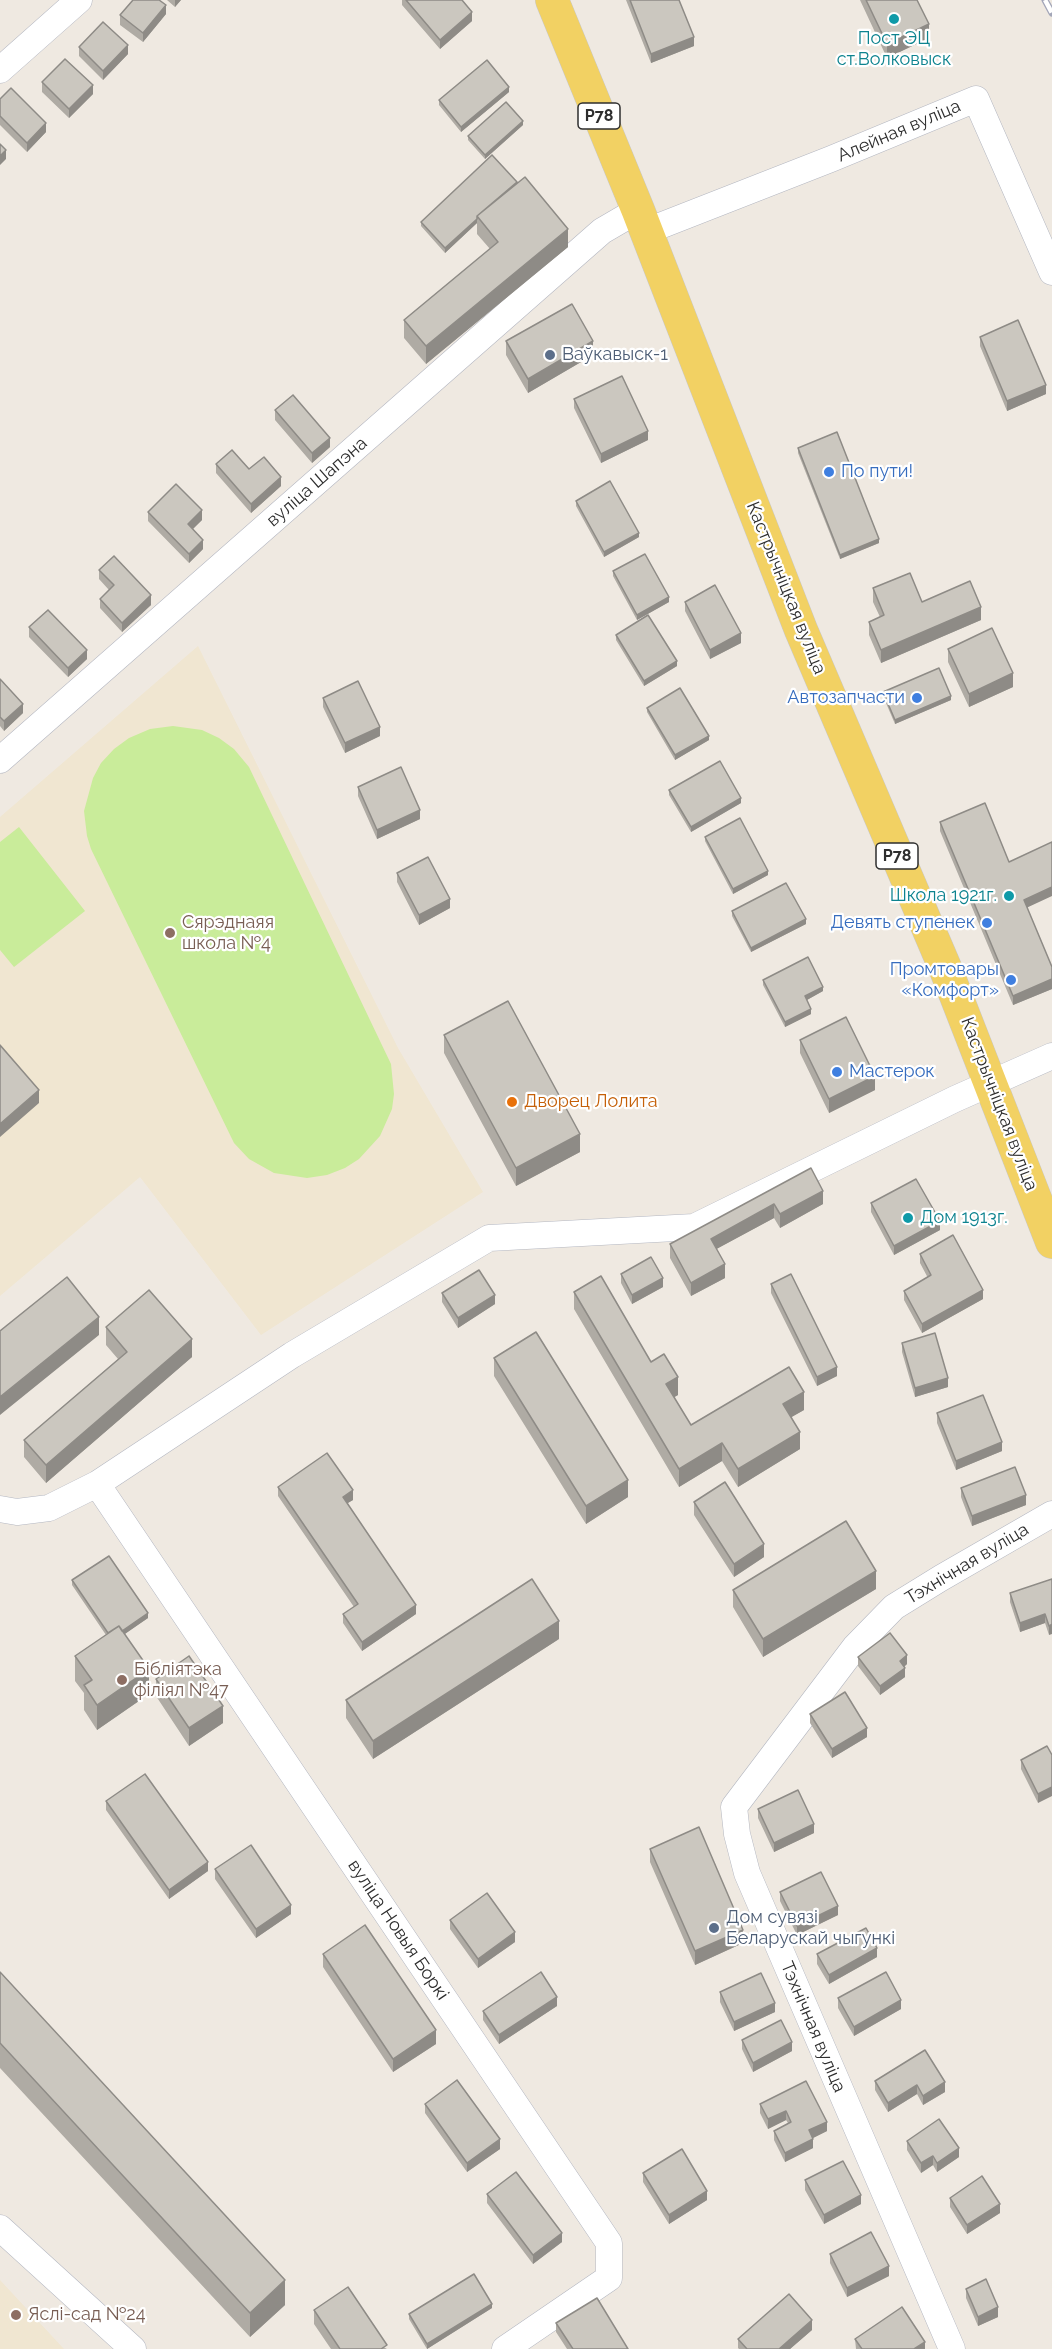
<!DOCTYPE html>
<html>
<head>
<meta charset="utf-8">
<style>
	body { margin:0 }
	canvas { display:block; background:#efe9e1 }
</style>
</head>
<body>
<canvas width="1052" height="2349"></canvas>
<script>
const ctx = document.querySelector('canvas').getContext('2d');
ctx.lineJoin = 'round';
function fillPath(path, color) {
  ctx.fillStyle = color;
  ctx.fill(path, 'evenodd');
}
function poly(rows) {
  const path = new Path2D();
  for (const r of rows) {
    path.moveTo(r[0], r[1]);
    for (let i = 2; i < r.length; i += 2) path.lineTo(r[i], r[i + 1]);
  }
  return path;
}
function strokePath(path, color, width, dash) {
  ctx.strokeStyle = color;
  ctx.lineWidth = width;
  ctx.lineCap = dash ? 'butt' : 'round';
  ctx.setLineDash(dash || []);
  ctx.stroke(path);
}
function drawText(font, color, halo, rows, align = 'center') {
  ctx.font = font + ' Raleway,sans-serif';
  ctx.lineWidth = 4.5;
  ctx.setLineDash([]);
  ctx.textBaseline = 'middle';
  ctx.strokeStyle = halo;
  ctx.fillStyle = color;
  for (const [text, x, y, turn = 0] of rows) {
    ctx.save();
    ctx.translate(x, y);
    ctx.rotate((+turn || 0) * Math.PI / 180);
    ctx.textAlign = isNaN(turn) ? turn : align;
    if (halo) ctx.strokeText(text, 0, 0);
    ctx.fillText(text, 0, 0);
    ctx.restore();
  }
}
const education = poly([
	[198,646,398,1048,483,1192,261,1335,140,1177,0,1296,0,817],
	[0,2280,64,2349,0,2349]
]);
const pitch = poly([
	[173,726,202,730,219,738,234,749,249,767,391,1064,394,1094,392,1109,380,1136,359,1159,345,1168,327,1175,307,1178,274,1173,249,1159,234,1143,91,849,87,836,84,811,93,778,101,763,114,749,129,738,150,729],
	[19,827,85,911,14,967,0,950,0,842]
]);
const minor = poly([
	[0,70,79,0],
	[647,231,831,159,976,99,1052,272],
	[0,760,602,231,638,210],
	[97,1484,609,2243,609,2278,505,2349],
	[0,1509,17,1512,49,1508,97,1484,292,1355,489,1238,694,1227,955,1099,1052,1056],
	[0,2228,133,2349],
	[952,2349,747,1873,737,1834,734,1807,855,1647,894,1607,941,1578,1052,1514]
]);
const primary = poly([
	[552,0,638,210,801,630,946,970,1052,1242]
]);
const rail = poly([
	[1045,0,1052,13]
]);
const wall = poly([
	[167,0,181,0,175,7],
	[402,0,462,0,472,21,440,49,402,5],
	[626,0,679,0,694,46,651,63],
	[860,0,917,0,929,38,887,58],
	[166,14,143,42,120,25,120,15],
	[79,47,128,54,103,80,79,56],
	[42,82,93,94,69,118,42,92],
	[509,92,461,132,439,105,439,100],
	[0,99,46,132,27,152,0,125],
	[523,125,485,159,468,140,468,136],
	[517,183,568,247,426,364,404,338,404,320,490,249,477,234,477,223,445,253,421,226,421,222],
	[980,337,1046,394,1007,411,980,346],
	[506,341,593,355,528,393,506,355],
	[574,399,648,440,601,463,574,408],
	[275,410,330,447,312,463,275,420],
	[798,448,879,543,840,559,798,453],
	[216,464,249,469,281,486,251,513,216,473],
	[576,501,639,537,604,557,576,506],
	[148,512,202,520,192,529,203,549,189,563,148,521],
	[99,570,151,605,122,632,100,608,100,599,109,590,99,579],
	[613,571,669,602,637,620,613,576],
	[873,588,922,602,981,620,881,663,869,635,869,622,880,617,873,602],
	[685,602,741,643,710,659,685,611],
	[29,627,87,659,68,677,29,637],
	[616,635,677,666,644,686,616,640],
	[948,649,1013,687,969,707,948,662],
	[0,679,23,713,4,731,0,726],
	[883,692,951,700,895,724,883,696],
	[323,698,380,736,345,753,323,707],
	[647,708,709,740,675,760,647,712],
	[358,787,420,819,377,839,358,796],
	[669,790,741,803,691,832,669,795],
	[940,822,1027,907,1052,967,1052,989,1013,1005,940,831],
	[705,837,768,875,733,894,705,841],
	[397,873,450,908,419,925,397,882],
	[732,911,806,924,751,952,732,916],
	[763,980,823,991,807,1000,811,1014,785,1027,763,985],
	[444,1035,580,1152,516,1186,444,1053],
	[800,1040,875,1090,829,1113,800,1053],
	[811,1168,823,1204,780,1228,774,1218,716,1249,725,1278,691,1296,670,1258,670,1244],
	[871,1203,940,1230,894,1255,871,1212],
	[920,1254,983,1299,922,1333,904,1300,904,1291,928,1278,920,1263],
	[621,1274,663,1287,632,1304,621,1283],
	[771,1284,837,1376,817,1386,771,1293],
	[574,1292,651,1362,678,1395,674,1397,691,1425,804,1410,791,1417,800,1449,738,1487,722,1461,679,1487,574,1309],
	[442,1293,495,1304,458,1328,442,1302],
	[106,1327,192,1357,46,1483,24,1457,24,1440,118,1359,106,1345],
	[902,1343,948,1387,915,1397,902,1352],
	[494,1358,628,1497,586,1524,494,1376],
	[937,1413,1002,1451,956,1470,937,1423],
	[278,1487,353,1500,347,1503,416,1614,362,1651,343,1623,343,1614,354,1607,278,1496],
	[961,1488,1026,1505,972,1526,961,1497],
	[694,1502,764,1557,734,1577,694,1515],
	[1052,1579,1049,1635,1045,1623,1020,1632,1010,1602,1010,1593],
	[72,1580,148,1618,124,1634,149,1694,97,1730,84,1710,84,1693,75,1681,75,1656,106,1635,72,1585],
	[876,1589,763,1657,733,1607,733,1590],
	[559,1639,373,1759,346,1718,346,1700],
	[858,1657,907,1664,904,1667,905,1677,880,1695,858,1666],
	[156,1679,223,1723,189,1746,156,1696],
	[810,1714,867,1737,832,1758,810,1723],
	[1052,1755,1038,1803,1021,1769,1021,1760],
	[106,1801,208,1871,169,1899,106,1810],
	[758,1809,814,1833,774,1852,758,1818],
	[650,1849,743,1943,695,1965,650,1862],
	[215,1869,291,1914,256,1938,215,1879],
	[780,1892,838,1915,797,1935,780,1901],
	[450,1920,515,1942,478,1968,450,1929],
	[323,1954,436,2044,393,2072,323,1967],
	[817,1954,877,1957,829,1984,817,1964],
	[0,1972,285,2305,250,2337,0,2068],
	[720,1992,775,2012,734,2031,720,2002],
	[838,1998,901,2009,854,2036,838,2008],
	[557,2006,499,2044,483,2020,483,2011],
	[742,2040,792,2051,753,2072,742,2049],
	[925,2050,945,2092,923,2105,917,2094,888,2112,875,2090,875,2081],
	[806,2081,827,2131,813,2138,813,2148,785,2162,774,2140,774,2131,788,2123,786,2120,768,2129,760,2113,760,2104],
	[425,2104,500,2149,467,2172,425,2113],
	[907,2141,959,2157,937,2172,933,2165,921,2173,907,2150],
	[643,2173,707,2200,669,2224,643,2182],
	[805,2180,861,2204,824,2224,805,2190],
	[487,2194,562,2242,533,2264,487,2203],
	[950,2198,1000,2213,967,2234,950,2207],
	[830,2254,889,2276,847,2297,830,2263],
	[966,2289,998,2317,978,2326,966,2298],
	[492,2308,427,2349,409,2319,409,2314],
	[314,2310,387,2349,331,2349,314,2324],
	[556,2323,628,2349,567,2349,556,2332],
	[812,2330,790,2349,739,2349,738,2348,738,2339],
	[855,2339,925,2349,856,2349]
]);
const shadedWall = poly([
	[175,0,181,0,175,7],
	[166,5,166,14,143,42,143,33],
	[472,12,472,21,440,49,440,40],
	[929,24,929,38,887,58,887,44],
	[694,37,694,46,651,63,651,54],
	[128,45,128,54,103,80,103,71],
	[93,85,93,94,69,118,69,109],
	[509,87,509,92,461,132,461,127],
	[523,121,523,125,485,159,485,155],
	[46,123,46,132,27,152,27,143],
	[6,150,6,159,0,165,0,156],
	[477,219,477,223,445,253,445,248],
	[568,229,568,247,426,364,426,346],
	[593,341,593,355,528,393,528,379],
	[1046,385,1046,394,1007,411,1007,401],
	[648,431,648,440,601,463,601,454],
	[330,438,330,447,312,463,312,453],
	[281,477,281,486,251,513,251,504],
	[202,510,202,520,188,534,188,524],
	[639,533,639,537,604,557,604,552],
	[879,539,879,543,840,559,840,555],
	[203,540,203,549,189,563,189,554],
	[151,595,151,605,122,632,122,623],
	[669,597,669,602,637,620,637,615],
	[981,607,981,620,881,663,881,650],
	[741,633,741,643,710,659,710,650],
	[87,650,87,659,68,677,68,668],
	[677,661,677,666,644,686,644,681],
	[1013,673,1013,687,969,707,969,694],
	[951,696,951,700,895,724,895,720],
	[23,704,23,713,4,731,4,721],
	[380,727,380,736,345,753,345,743],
	[709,736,709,740,675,760,675,755],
	[741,798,741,803,691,832,691,827],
	[420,810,420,819,377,839,377,830],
	[768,871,768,875,733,894,733,889],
	[1052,887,1052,896,1024,909,1024,900],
	[450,899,450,908,419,925,419,915],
	[806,919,806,924,751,952,751,948],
	[1052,979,1052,989,1013,1005,1013,996],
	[823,987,823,991,805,1001,805,996],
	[811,1009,811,1014,785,1027,785,1022],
	[875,1076,875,1090,829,1113,829,1099],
	[39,1090,39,1103,0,1137,0,1124],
	[580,1134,580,1152,516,1186,516,1168],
	[823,1191,823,1204,780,1228,780,1214],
	[774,1204,774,1218,711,1252,711,1239],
	[940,1221,940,1230,894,1255,894,1246],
	[725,1264,725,1278,691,1296,691,1283],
	[663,1278,663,1287,632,1304,632,1295],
	[983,1290,983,1299,922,1333,922,1324],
	[495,1295,495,1304,458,1328,458,1318],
	[99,1317,99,1335,0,1415,0,1397],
	[192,1339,192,1357,46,1483,46,1465],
	[837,1367,837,1376,817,1386,817,1377],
	[678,1377,678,1395,666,1402,666,1384],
	[948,1378,948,1387,915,1397,915,1388],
	[804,1392,804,1410,783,1422,783,1404],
	[800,1432,800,1449,738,1487,738,1469],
	[1002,1442,1002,1451,956,1470,956,1461],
	[722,1443,722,1461,679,1487,679,1469],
	[628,1480,628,1497,586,1524,586,1506],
	[353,1490,353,1500,343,1506,343,1497],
	[1026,1495,1026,1505,972,1526,972,1516],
	[764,1544,764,1557,734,1577,734,1564],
	[876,1571,876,1589,763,1657,763,1639],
	[416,1605,416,1614,362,1651,362,1642],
	[148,1613,148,1618,112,1643,112,1638],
	[1045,1614,1045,1623,1020,1632,1020,1623],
	[559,1621,559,1639,373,1759,373,1741],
	[1052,1624,1052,1634,1049,1635,1049,1626],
	[907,1655,907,1664,900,1670,900,1661],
	[905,1668,905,1677,880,1695,880,1686],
	[149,1669,149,1694,97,1730,97,1705],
	[223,1706,223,1723,189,1746,189,1728],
	[867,1728,867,1737,832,1758,832,1749],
	[1052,1787,1052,1796,1038,1803,1038,1794],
	[814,1824,814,1833,774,1852,774,1843],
	[208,1862,208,1871,169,1899,169,1890],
	[291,1905,291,1914,256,1938,256,1929],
	[838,1906,838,1915,797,1935,797,1926],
	[743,1930,743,1943,695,1965,695,1951],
	[515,1932,515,1942,478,1968,478,1959],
	[877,1948,877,1957,829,1984,829,1975],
	[557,1997,557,2006,499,2044,499,2035],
	[901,2000,901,2009,854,2036,854,2027],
	[775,2003,775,2012,734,2031,734,2022],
	[436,2030,436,2044,393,2072,393,2059],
	[792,2042,792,2051,753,2072,753,2063],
	[945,2082,945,2092,923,2105,923,2096],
	[917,2085,917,2094,888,2112,888,2103],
	[786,2111,786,2120,768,2129,768,2119],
	[827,2122,827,2131,809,2140,809,2130],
	[500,2139,500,2149,467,2172,467,2163],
	[813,2139,813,2148,785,2162,785,2153],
	[959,2148,959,2157,937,2172,937,2163],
	[933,2156,933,2165,921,2173,921,2163],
	[707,2191,707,2200,669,2224,669,2215],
	[861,2195,861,2204,824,2224,824,2215],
	[1000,2204,1000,2213,967,2234,967,2225],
	[562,2233,562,2242,533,2264,533,2255],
	[889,2266,889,2276,847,2297,847,2288],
	[285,2280,285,2305,250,2337,250,2313],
	[492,2304,492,2308,427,2349,427,2344],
	[998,2307,998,2317,978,2326,978,2317],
	[812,2320,812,2330,790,2349,779,2349],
	[925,2342,925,2349,914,2349]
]);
const building = poly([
	[133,0,159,0,166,5,143,33,120,15,133,0],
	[406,0,462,0,472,12,440,40,406,0],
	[630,0,679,0,694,37,651,54,630,0],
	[866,0,917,0,929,24,887,44,866,0],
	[103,22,128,45,103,71,79,47,103,22],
	[65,59,93,85,69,109,42,82,65,59],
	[487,60,509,87,461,127,439,100,487,60],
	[11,88,46,123,27,143,0,116,0,99,11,88],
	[506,102,523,121,485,155,468,136,506,102],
	[0,144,6,150,0,156,0,144],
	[492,155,517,182,477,216,477,219,445,248,421,222,492,155],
	[525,177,568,229,426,346,404,320,498,242,477,216,525,177],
	[572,304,593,341,528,379,506,341,572,304],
	[1018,320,1046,385,1007,401,980,337,1018,320],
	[622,376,648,431,601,454,574,399,622,376],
	[293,395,330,438,312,453,275,410,293,395],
	[837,432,879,539,840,555,798,448,837,432],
	[232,450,249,469,264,457,281,477,251,504,216,464,232,450],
	[610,481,639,533,604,552,576,501,610,481],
	[176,484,202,510,188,524,203,540,189,554,148,512,176,484],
	[645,554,669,597,637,615,613,571,645,554],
	[114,556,151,595,122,623,100,599,114,585,99,570,114,556],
	[910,573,922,602,970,581,981,607,881,650,869,622,884,615,873,588,910,573],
	[715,585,741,633,710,650,685,602,715,585],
	[48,610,87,650,68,668,29,627,48,610],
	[648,615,677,661,644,681,616,635,648,615],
	[992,628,1013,673,969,694,948,649,992,628],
	[939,668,951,696,895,720,883,692,939,668],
	[0,679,23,704,4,721,0,717,0,679],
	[358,681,380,727,345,743,323,698,358,681],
	[680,688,709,736,675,755,647,708,680,688],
	[720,761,741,798,691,827,669,790,720,761],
	[401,767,420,810,377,830,358,787,401,767],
	[985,803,1009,862,1052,842,1052,887,1024,900,1052,967,1052,979,1013,996,940,822,985,803],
	[740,818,768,871,733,889,705,837,740,818],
	[428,857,450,899,419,915,397,873,428,857],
	[786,883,806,919,751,948,732,911,786,883],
	[808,957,823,987,805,996,811,1009,785,1022,763,980,808,957],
	[508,1001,580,1134,516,1168,444,1035,508,1001],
	[846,1017,875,1076,829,1099,800,1040,846,1017],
	[0,1045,39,1090,0,1124,0,1045],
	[811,1168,823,1191,780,1214,774,1204,711,1239,725,1264,691,1283,670,1244,811,1168],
	[916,1179,940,1221,894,1246,871,1203,916,1179],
	[953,1235,983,1290,922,1324,904,1291,931,1275,920,1254,953,1235],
	[651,1257,663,1278,632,1295,621,1274,651,1257],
	[479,1270,495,1295,458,1318,442,1293,479,1270],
	[791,1274,837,1367,817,1377,771,1284,791,1274],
	[601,1276,651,1362,664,1354,678,1377,666,1384,691,1425,789,1367,804,1392,783,1404,800,1432,738,1469,722,1443,679,1469,574,1292,601,1276],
	[67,1277,99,1317,0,1397,0,1331,67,1277],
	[149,1290,192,1339,46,1465,24,1440,127,1352,106,1327,149,1290],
	[536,1332,628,1480,586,1506,494,1358,536,1332],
	[935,1333,948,1378,915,1388,902,1343,935,1333],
	[983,1395,1002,1442,956,1461,937,1413,983,1395],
	[327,1453,353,1490,343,1497,416,1605,362,1642,343,1614,358,1604,278,1487,327,1453],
	[1015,1467,1026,1495,972,1516,961,1488,1015,1467],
	[725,1482,764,1544,734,1564,694,1502,725,1482],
	[846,1521,876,1571,763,1639,733,1590,846,1521],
	[109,1556,148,1613,122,1631,119,1626,108,1633,72,1580,109,1556],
	[532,1579,559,1621,373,1741,346,1700,532,1579],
	[1052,1579,1052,1624,1049,1626,1045,1614,1020,1623,1010,1593,1052,1579],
	[119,1626,149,1669,97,1705,84,1685,92,1680,75,1656,119,1626],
	[890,1633,907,1655,900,1661,905,1668,880,1686,858,1657,890,1633],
	[189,1656,223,1706,189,1728,156,1679,189,1656],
	[845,1692,867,1728,832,1749,810,1714,845,1692],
	[1047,1746,1052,1755,1052,1787,1038,1794,1021,1760,1047,1746],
	[145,1774,208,1862,169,1890,106,1801,145,1774],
	[798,1790,814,1824,774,1843,758,1809,798,1790],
	[699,1827,743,1930,695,1951,650,1849,699,1827],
	[251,1845,291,1905,256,1929,215,1869,251,1845],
	[821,1872,838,1906,797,1926,780,1892,821,1872],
	[487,1893,515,1932,478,1959,450,1920,487,1893],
	[365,1925,436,2030,393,2059,323,1954,365,1925],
	[866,1928,877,1948,829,1975,817,1954,866,1928],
	[0,1972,285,2280,250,2313,0,2043,0,1972],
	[541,1972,557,1997,499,2035,483,2011,541,1972],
	[886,1972,901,2000,854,2027,838,1998,886,1972],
	[761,1973,775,2003,734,2022,720,1992,761,1973],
	[781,2020,792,2042,753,2063,742,2040,781,2020],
	[925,2050,945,2082,923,2096,917,2085,888,2103,875,2081,925,2050],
	[457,2080,500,2139,467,2163,425,2104,457,2080],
	[806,2081,827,2122,809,2130,813,2139,785,2153,774,2131,791,2122,786,2111,768,2119,760,2104,806,2081],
	[939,2119,959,2148,937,2163,933,2156,921,2163,907,2141,939,2119],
	[682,2149,707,2191,669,2215,643,2173,682,2149],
	[843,2161,861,2195,824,2215,805,2180,843,2161],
	[516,2172,562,2233,533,2255,487,2194,516,2172],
	[982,2176,1000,2204,967,2225,950,2198,982,2176],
	[871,2232,889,2266,847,2288,830,2254,871,2232],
	[474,2274,492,2304,427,2344,409,2314,474,2274],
	[986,2279,998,2307,978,2317,966,2289,986,2279],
	[348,2287,387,2345,381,2349,340,2349,314,2310,348,2287],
	[789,2294,812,2320,779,2349,747,2349,738,2339,789,2294],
	[597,2298,628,2349,573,2349,556,2323,597,2298],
	[902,2307,925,2342,914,2349,862,2349,855,2339,902,2307]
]);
const markers = [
	[894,19,6,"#0f9aa8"],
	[550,355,6,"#5c6f8a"],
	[829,472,6,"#3f7fe0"],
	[917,698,6,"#3f7fe0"],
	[1009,896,6,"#0f9aa8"],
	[987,923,6,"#3f7fe0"],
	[170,933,6,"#8d6e63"],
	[1011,980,6,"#3f7fe0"],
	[837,1072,6,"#3f7fe0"],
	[512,1102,6,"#e8710a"],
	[908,1218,6,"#0f9aa8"],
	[122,1680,6,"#8d6e63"],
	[714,1928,6,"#5c6f8a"],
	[16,2315,6,"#8d6e63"]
];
const shields = [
	[599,116,42],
	[897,856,42]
];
const shieldNames = [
	["Р78",599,116],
	["Р78",897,856]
];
const cultureNames = [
	["Пост ЭЦ",894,39],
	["ст.Волковыск",894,60],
	["Школа 1921г.",997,896,"right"],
	["Дом 1913г.",920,1218,"left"]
];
const streetNames = [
	["Алейная вуліца",899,131,-23],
	["вуліца Шапэна",317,482,-41],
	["Кастрычніцкая вуліца",786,588,68],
	["Кастрычніцкая вуліца",999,1104,69],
	["Тэхнічная вуліца",967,1564,-31],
	["вуліца Новыя Боркі",398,1930,56],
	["Тэхнічная вуліца",813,2027,67]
];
const serviceNames = [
	["Ваўкавыск-1",562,355],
	["Дом сувязі",726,1918],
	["Беларускай чыгункі",726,1939]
];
const shopNames = [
	["По пути!",841,472,"left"],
	["Автозапчасти",905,698],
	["Девять ступенек",975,923],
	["Промтовары",999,970],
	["«Комфорт»",999,991],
	["Мастерок",849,1072,"left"]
];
const educationNames = [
	["Сярэднаяя",182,923],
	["школа №4",182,944],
	["Бібліятэка",134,1670],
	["філіял №47",134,1691],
	["Яслі-сад №24",28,2315]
];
const foodNames = [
	["Дворец Лолита",524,1102]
];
fillPath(education, '#f0e6d1');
fillPath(pitch, '#c9ec9a');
strokePath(minor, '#b4b7c1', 27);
strokePath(primary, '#c9c9c9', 34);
strokePath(minor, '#fff', 26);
strokePath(primary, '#f2d163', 33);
strokePath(rail, '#a3a6b8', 7);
strokePath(rail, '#fff', 4.5, [14]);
fillPath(wall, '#afaba4');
fillPath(shadedWall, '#8e8b86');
fillPath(building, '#cbc7bf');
strokePath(building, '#8e8b86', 1.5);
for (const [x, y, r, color] of markers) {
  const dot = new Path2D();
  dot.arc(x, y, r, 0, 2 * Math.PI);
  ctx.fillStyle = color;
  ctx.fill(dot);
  strokePath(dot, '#fff', 2);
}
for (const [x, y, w] of shields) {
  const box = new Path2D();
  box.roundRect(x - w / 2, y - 13, w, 26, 4.5);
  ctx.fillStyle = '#fff';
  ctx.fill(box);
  strokePath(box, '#2e2e2e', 1.5);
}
drawText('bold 16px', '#2e2e2e', null, shieldNames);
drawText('18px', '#0d838f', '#fff', cultureNames);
drawText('18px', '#2e2e2e', '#fff', streetNames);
drawText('18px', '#4e5e75', '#fff', serviceNames, 'left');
drawText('18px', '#366cbe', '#fff', shopNames, 'right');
drawText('18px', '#785e54', '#fff', educationNames, 'left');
drawText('18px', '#c56008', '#fff', foodNames, 'left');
</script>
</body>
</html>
